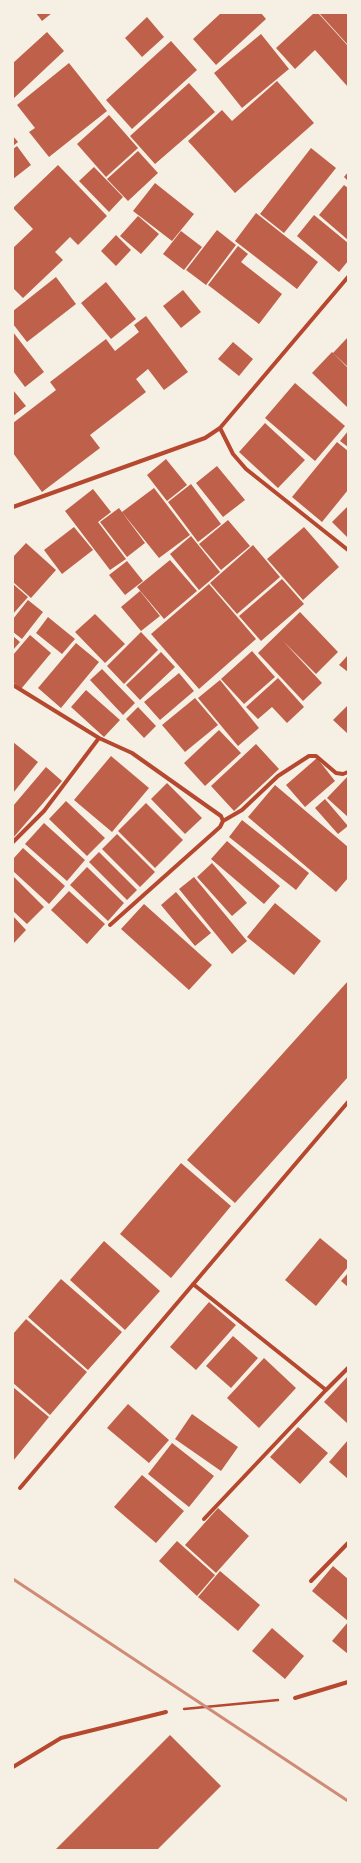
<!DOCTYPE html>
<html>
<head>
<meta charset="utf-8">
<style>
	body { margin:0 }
	#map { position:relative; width:361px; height:1863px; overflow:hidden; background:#f6efe4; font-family:"Golos Text",sans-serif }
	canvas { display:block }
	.frame { position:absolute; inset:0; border:14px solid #f6efe4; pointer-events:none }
</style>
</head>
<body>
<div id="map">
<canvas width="361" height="1863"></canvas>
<div class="frame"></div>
</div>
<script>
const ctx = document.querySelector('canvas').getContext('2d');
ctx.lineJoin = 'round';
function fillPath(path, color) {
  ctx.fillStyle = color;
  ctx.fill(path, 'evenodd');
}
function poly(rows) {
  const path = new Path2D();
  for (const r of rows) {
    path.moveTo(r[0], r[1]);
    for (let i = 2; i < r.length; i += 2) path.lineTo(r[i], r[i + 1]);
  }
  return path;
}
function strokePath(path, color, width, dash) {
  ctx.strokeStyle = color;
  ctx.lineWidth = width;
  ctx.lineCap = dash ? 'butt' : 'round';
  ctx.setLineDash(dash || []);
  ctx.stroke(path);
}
const building = poly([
	[36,13,52,13,42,21],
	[221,13,261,13,266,19,216,65,193,39],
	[314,13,318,13,348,46,348,87,315,50,295,69,276,48],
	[319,13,348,13,348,45],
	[147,17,164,37,142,57,125,38],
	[47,32,64,51,13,99,13,63],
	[261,34,289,69,242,108,214,73],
	[171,41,197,70,132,129,106,100],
	[69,63,107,111,49,157,29,132,35,128,17,105],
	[277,81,314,123,235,193,188,141,222,110,232,121],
	[189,83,215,112,155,164,130,136],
	[109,115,138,148,106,177,77,144],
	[13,136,18,142,13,146],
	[17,146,31,165,13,179,13,149],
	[311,148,336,168,284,233,260,214],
	[138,151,158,173,128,201,107,179],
	[58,165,107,216,78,245,70,237,55,252,63,260,23,298,13,288,13,248,33,229,13,208],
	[94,167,123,197,109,212,79,181],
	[348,172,348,181,344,177],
	[155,183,194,214,172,241,133,211],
	[344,185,348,188,348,240,319,215],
	[256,213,318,262,297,289,235,241],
	[314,215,348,243,348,261,339,272,297,236],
	[138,216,159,234,141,254,120,236],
	[217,230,236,245,206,285,186,270],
	[181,231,202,247,184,270,163,254],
	[116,235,131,250,116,266,101,251],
	[238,246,248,254,241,262,282,294,259,324,208,285],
	[56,277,76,304,27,342,13,324,13,311],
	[106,282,136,319,111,339,81,303],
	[183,290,201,312,181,328,163,306],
	[146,316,188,372,164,390,148,369,136,379,146,392,90,435,100,448,42,492,13,453,13,423,56,390,50,382,106,339,115,351,139,332,134,325],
	[13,332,44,372,25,387,13,371],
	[348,337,348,367,333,353],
	[233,342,253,359,239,376,218,359],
	[332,352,348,368,348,408,312,373],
	[295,383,345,426,315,461,265,418],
	[13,390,26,406,13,416],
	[265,423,305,460,278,488,239,452],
	[348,431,348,447,340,441],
	[337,442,348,451,348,490,322,522,292,497],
	[166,459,187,485,167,501,147,475],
	[217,466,245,500,223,517,196,483],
	[191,484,221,524,198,542,168,502],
	[154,488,190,535,159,558,122,512],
	[93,489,111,512,98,522,126,559,110,570,65,511],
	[348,506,348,538,332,522],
	[119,508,145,543,127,557,100,522],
	[228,520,250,546,221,570,199,544],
	[74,527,93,550,62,574,44,550],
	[304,527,339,567,303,600,267,559],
	[191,536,220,572,199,590,170,554],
	[26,543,56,570,31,598,13,582,13,557],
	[253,545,280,577,237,614,210,583],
	[170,560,197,591,164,619,137,587],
	[127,561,143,581,125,595,109,575],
	[282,579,304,604,261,641,239,616],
	[13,584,28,597,13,614],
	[209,584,256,639,199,689,151,634],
	[140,591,160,616,141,631,121,607],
	[28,600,43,612,22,639,13,632,13,619],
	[300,612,338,652,316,674,283,641,322,683,303,701,258,653],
	[95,614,125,644,105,663,75,632],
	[48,617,75,639,62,654,36,633],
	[141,632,158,650,124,684,107,666],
	[30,635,51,653,21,689,13,682,13,655],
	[13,636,20,642,13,650],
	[76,643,99,662,61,708,38,688],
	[252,651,275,677,244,704,221,679],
	[161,652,175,667,140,700,126,685],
	[348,655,348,672,339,665],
	[102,669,135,703,123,715,90,680],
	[179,673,194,691,160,720,144,702],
	[278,678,304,707,287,723,272,707,258,719,246,707],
	[220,680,259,728,238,746,198,698],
	[86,690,120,720,104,737,71,707],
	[195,698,218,725,185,752,162,725],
	[348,705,348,734,333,720],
	[138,707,156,726,144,738,126,719],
	[219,730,241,753,205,786,184,763],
	[13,742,38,762,13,793],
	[256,744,279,769,234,811,211,786],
	[111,756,149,788,112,832,74,800],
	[317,758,335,781,305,807,286,785],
	[46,767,62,781,13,838,13,806],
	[348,776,348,817,327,798],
	[167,783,202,818,185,834,151,799],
	[275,785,348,847,348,878,336,892,248,817],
	[325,799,348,826,338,834,315,808],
	[66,801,105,838,87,856,49,819],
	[146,803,183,840,155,868,118,831],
	[242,820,309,873,296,890,229,837],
	[44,823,85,860,67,881,25,844],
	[117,834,155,872,140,887,102,849],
	[227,841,280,886,264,904,211,859],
	[23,848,65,886,49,904,13,871,13,859],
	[99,852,137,890,127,900,89,862],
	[212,863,247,903,232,916,197,877],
	[87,867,124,903,108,921,70,885],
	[13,876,44,907,27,924,13,911],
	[194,877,247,941,232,954,179,889],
	[69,891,105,924,87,944,51,910],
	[176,892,211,933,195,946,161,905],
	[275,903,321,941,294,975,247,937],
	[144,904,212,965,189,990,121,929],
	[13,916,26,930,13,944],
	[348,981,348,1077,235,1203,187,1160],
	[181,1163,231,1206,171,1278,120,1234],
	[320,1238,348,1261,348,1267,316,1306,285,1280],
	[104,1241,160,1291,125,1330,70,1280],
	[348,1273,348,1287,341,1281],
	[61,1279,122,1332,88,1370,28,1317],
	[209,1302,236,1325,196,1370,170,1347],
	[26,1319,87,1372,50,1415,13,1383,13,1334],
	[233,1336,258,1358,231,1388,206,1366],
	[264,1358,296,1388,259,1428,227,1398],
	[348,1376,348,1424,324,1402],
	[13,1387,49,1417,13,1461],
	[128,1404,169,1440,149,1463,107,1428],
	[192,1414,238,1447,221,1471,175,1439],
	[298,1427,328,1453,300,1484,270,1457],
	[348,1440,348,1479,329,1462],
	[172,1443,214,1476,189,1507,148,1474],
	[142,1475,184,1511,156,1543,114,1507],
	[218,1508,249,1536,216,1573,185,1545],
	[177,1541,215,1575,197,1596,159,1561],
	[333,1566,348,1579,348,1621,312,1591],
	[220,1571,260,1605,238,1631,198,1597],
	[348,1622,348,1654,332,1641],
	[272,1628,304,1656,285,1679,252,1651],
	[170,1735,221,1786,157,1850,55,1850]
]);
const path = poly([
	[184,1709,278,1700]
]);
const minor = poly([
	[220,428,233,454,246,469,348,550],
	[13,507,205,438,220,428,348,277],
	[13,685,99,738,132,753,221,816,223,821,220,827,110,925],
	[223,821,242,810,278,776,309,756,316,756,336,773,343,774,348,772],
	[13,842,44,811,99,738],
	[193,1284,326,1390,348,1368],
	[20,1488,348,1102],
	[204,1519,326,1390],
	[311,1581,348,1543],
	[295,1698,348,1682],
	[13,1767,61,1738,166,1712]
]);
const rail = poly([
	[13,1579,348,1801]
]);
fillPath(building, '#bf614a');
strokePath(path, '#b5482f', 2.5);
strokePath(minor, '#b5482f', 4);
strokePath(rail, '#cf8b77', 3);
</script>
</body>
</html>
